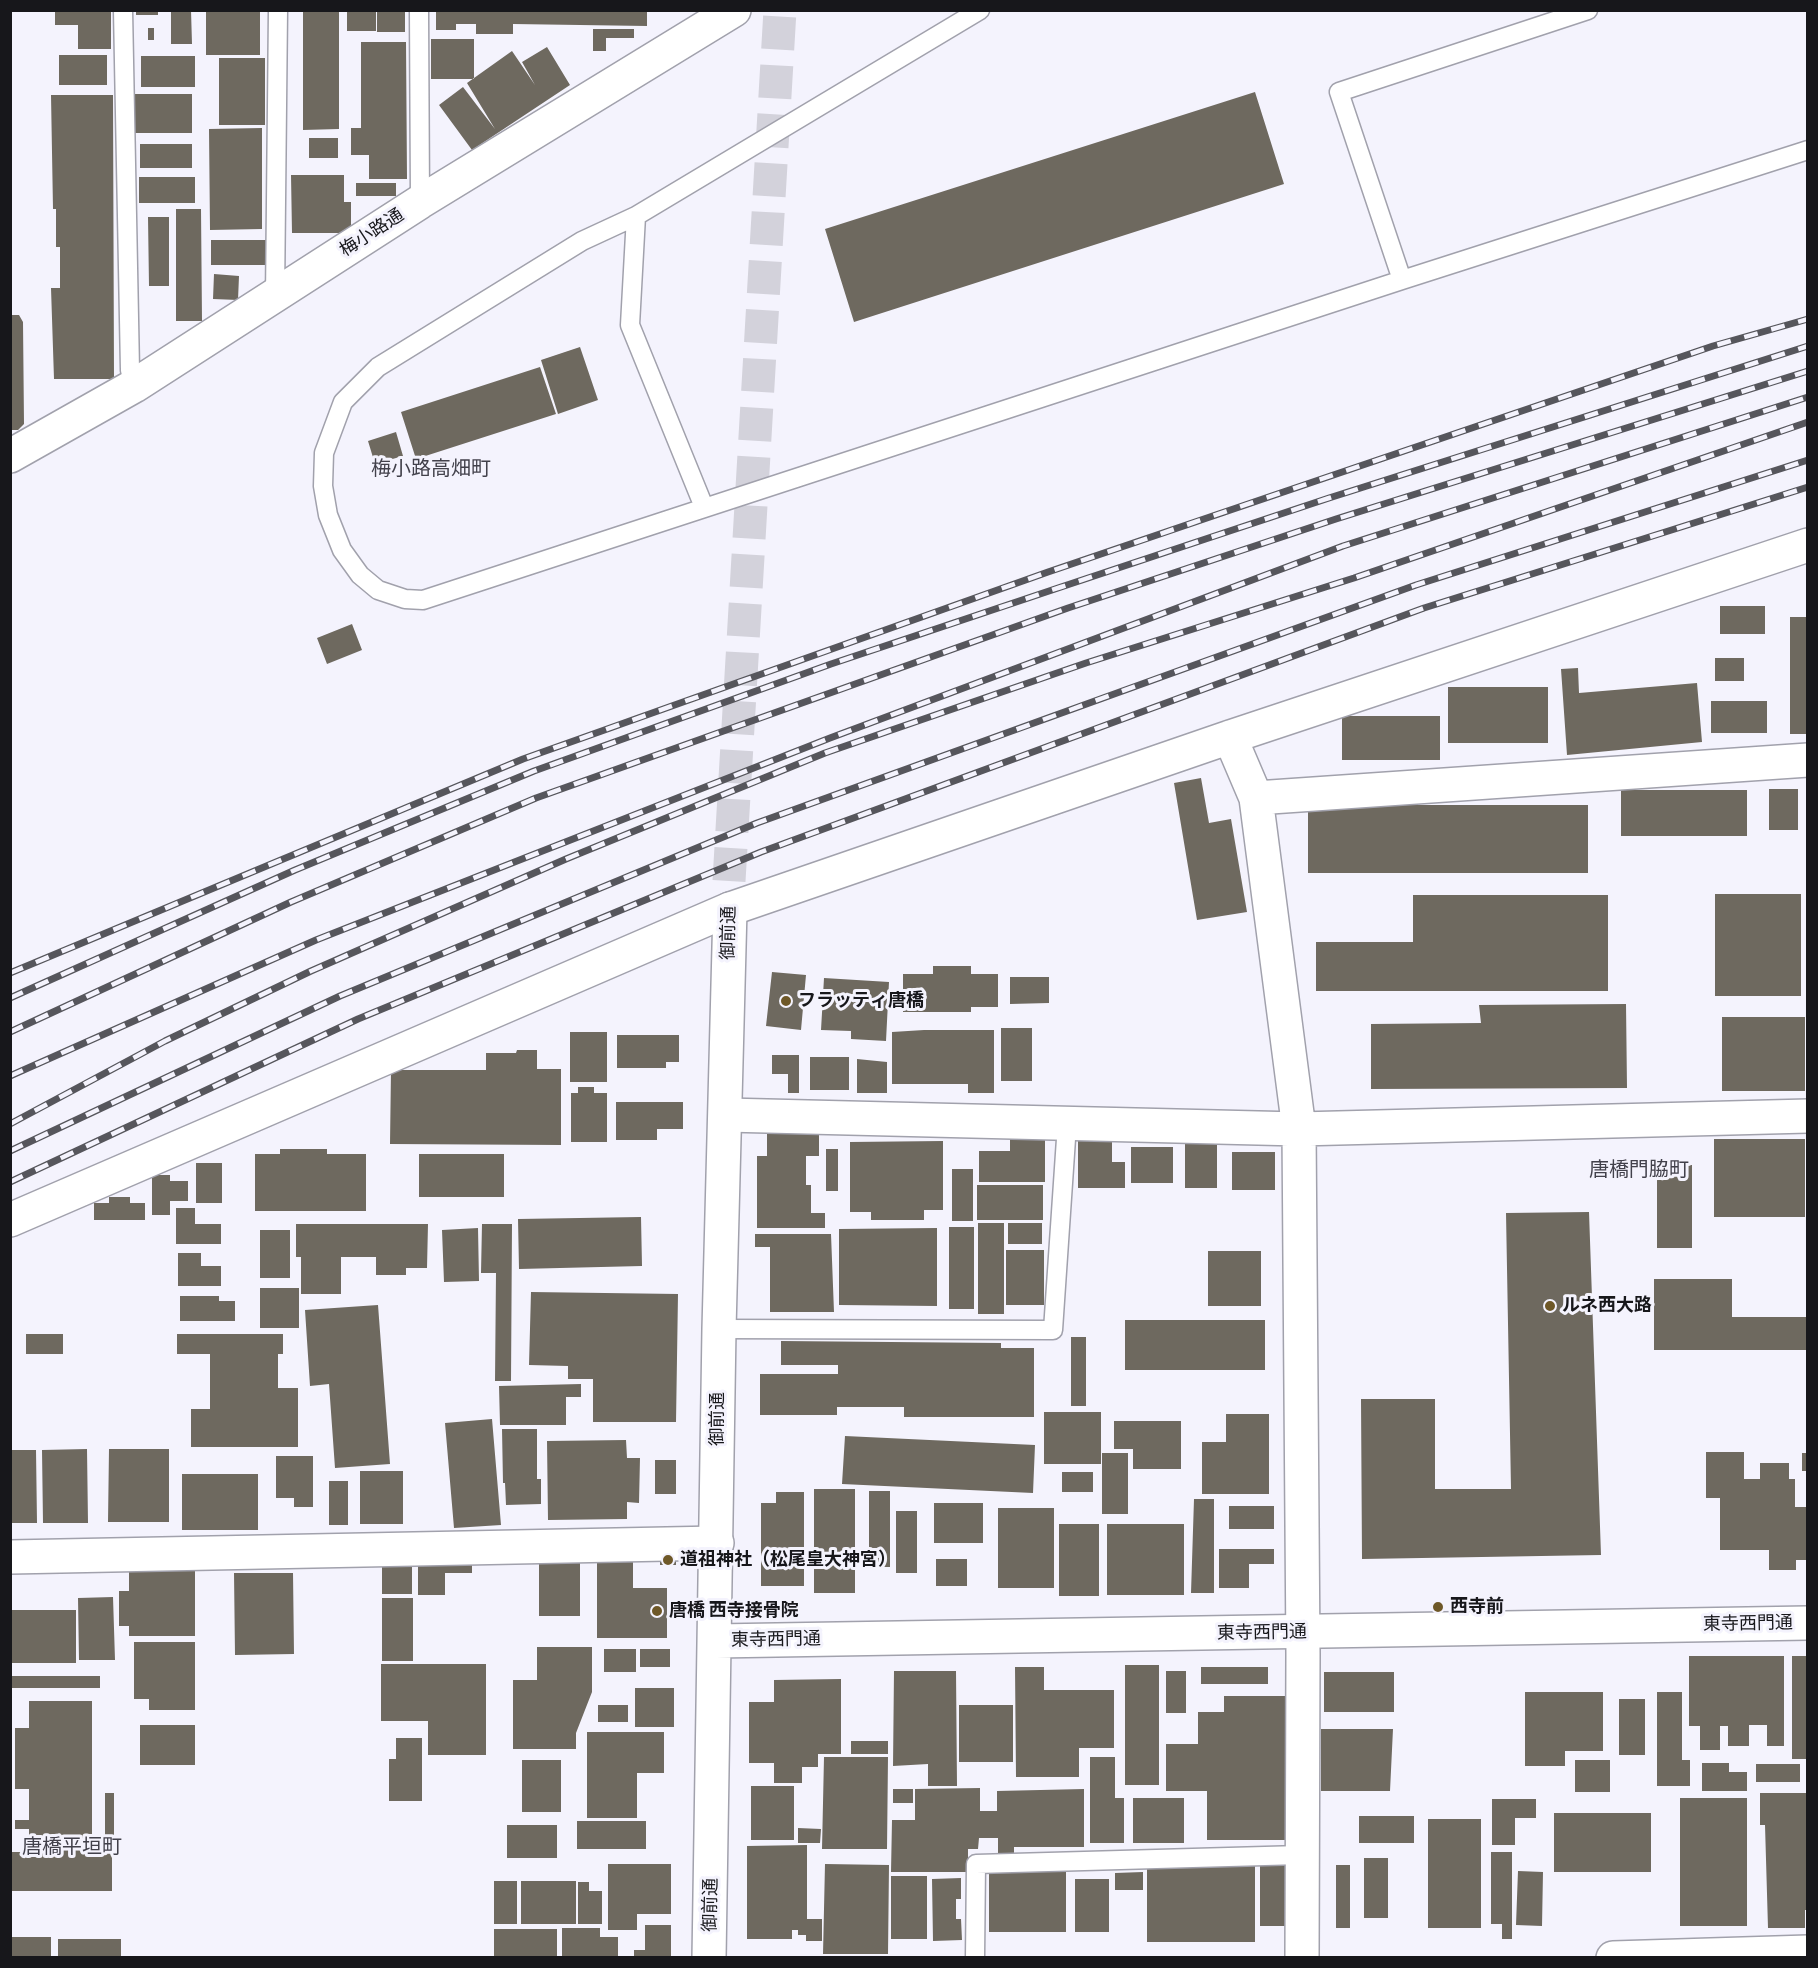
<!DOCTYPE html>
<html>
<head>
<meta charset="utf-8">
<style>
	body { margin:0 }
	#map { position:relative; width:1818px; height:1968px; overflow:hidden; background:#f4f3fd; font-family:"Fira Sans Condensed",sans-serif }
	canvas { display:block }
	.frame { position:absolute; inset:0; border:12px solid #17171b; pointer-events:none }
</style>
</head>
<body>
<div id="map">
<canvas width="1818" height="1968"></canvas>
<div class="frame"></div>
</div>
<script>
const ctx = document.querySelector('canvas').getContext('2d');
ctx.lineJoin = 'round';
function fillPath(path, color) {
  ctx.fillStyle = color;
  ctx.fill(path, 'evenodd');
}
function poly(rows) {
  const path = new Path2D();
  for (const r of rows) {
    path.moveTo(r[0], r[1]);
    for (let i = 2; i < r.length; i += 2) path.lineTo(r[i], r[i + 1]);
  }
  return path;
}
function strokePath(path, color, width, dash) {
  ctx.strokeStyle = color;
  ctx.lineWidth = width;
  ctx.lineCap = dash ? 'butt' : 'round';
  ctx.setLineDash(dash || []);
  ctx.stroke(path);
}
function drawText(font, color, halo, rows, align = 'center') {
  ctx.font = font + ' "Fira Sans Condensed","Noto Sans JP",sans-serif';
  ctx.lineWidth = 6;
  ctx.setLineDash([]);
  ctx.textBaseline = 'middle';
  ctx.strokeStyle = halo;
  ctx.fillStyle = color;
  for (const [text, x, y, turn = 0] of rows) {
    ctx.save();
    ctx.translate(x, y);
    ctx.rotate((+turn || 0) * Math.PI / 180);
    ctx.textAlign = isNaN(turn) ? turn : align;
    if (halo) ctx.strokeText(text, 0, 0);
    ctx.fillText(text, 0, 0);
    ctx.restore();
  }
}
const building = poly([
	[55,10,111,10,111,49,78,49,78,25,55,25],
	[136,10,158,10,158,15,136,15],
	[171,10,191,10,192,44,171,44],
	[206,10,260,10,260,55,206,55],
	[303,10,339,10,339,129,303,130],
	[347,10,376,10,376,31,347,31],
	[377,10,405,10,405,32,377,32],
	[436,10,647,10,647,26,513,24,513,34,476,34,476,24,456,24,456,30,436,30],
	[148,28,154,28,154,40,148,40],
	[593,29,634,29,634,38,606,38,606,51,593,51],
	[431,39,474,39,474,79,431,79],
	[361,42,406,42,407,179,369,179,369,155,351,155,351,128,361,128],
	[547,47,570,85,472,150,439,105,463,87,495,129,467,83,512,51,535,85,522,62],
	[59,55,107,55,107,85,59,85],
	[141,56,195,56,195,87,141,87],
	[219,58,265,58,265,125,219,125],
	[1255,92,1284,184,854,322,825,229],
	[134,94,192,94,192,133,134,133],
	[51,95,113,95,114,379,54,379,51,288,60,288,60,247,56,247,56,209,53,209],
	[262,128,262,229,210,230,209,129],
	[309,138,338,138,338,158,309,158],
	[140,144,192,144,192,168,140,168],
	[291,175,344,175,344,202,351,202,351,233,292,233],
	[139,177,195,177,195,203,139,203],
	[356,183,396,183,396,196,356,196],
	[176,209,201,209,202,321,176,321],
	[148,217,169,217,169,286,149,286],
	[211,240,268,240,268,265,211,265],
	[214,274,239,276,238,300,213,299],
	[10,315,19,315,23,322,24,424,18,430,10,430],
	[580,347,598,400,558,414,541,360],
	[540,367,556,414,416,459,401,412],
	[396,432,403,456,375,464,368,441],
	[1720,606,1765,606,1765,634,1720,634],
	[1790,617,1808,617,1808,734,1790,734],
	[352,624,362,650,327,664,317,638],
	[1715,658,1744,658,1744,681,1715,681],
	[1578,668,1579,693,1697,683,1702,742,1567,755,1561,669],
	[1448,687,1548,687,1548,743,1448,743],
	[1711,701,1767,701,1767,733,1711,733],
	[1342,716,1440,716,1440,760,1342,760],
	[1201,778,1209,823,1231,819,1247,912,1197,920,1174,783],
	[1769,789,1798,789,1798,830,1769,830],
	[1621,790,1747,790,1747,836,1621,836],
	[1308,805,1588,805,1588,873,1308,873],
	[1715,894,1801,894,1801,996,1715,996],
	[1413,895,1608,895,1608,991,1316,991,1316,942,1413,942],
	[933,966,971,966,971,974,998,974,998,1007,971,1007,971,1012,903,1012,903,974,933,974],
	[772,972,806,975,801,1030,766,1026],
	[1010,977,1049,977,1049,1003,1010,1004],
	[824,978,889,982,886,1041,851,1039,851,1031,821,1030],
	[1626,1004,1627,1088,1371,1089,1371,1024,1481,1023,1479,1005],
	[1722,1017,1805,1017,1805,1091,1722,1091],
	[1001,1028,1032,1028,1032,1081,1001,1081],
	[924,1030,994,1030,994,1093,968,1093,968,1084,892,1084,892,1032],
	[570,1032,607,1032,607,1082,570,1082],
	[617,1035,679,1035,679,1062,666,1062,666,1068,617,1068],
	[517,1050,537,1050,537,1069,561,1069,561,1145,390,1144,391,1070,486,1070,486,1053,516,1053],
	[772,1055,799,1055,799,1093,788,1093,788,1074,772,1074],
	[810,1057,849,1057,849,1090,810,1090],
	[857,1059,887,1062,887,1093,857,1093],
	[578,1087,594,1087,594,1093,607,1093,607,1142,571,1142,571,1093,578,1093],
	[616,1102,683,1102,683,1129,657,1129,657,1140,616,1140],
	[767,1134,819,1134,819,1156,806,1156,806,1185,811,1185,811,1213,825,1213,825,1228,757,1228,757,1156,767,1156],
	[1185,1136,1217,1136,1217,1188,1185,1188],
	[1078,1137,1112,1137,1112,1162,1125,1162,1125,1188,1078,1188],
	[1010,1139,1045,1139,1045,1182,979,1182,979,1151,1010,1151],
	[1714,1139,1805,1139,1805,1217,1714,1217],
	[943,1141,943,1210,924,1210,924,1220,871,1220,871,1212,850,1212,850,1142],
	[1131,1147,1173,1147,1173,1183,1131,1183],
	[280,1149,327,1149,327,1154,366,1154,366,1211,255,1211,255,1154,280,1154],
	[826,1149,838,1149,838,1191,826,1191],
	[1232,1152,1275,1152,1275,1190,1232,1190],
	[419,1154,504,1154,504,1197,419,1197],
	[196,1163,222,1163,222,1203,196,1203],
	[1657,1165,1692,1165,1692,1248,1657,1248],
	[952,1169,973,1169,973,1221,952,1221],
	[152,1175,170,1175,170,1181,188,1181,188,1201,170,1201,170,1215,152,1215],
	[977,1185,1043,1185,1043,1220,977,1220],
	[109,1197,130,1197,130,1203,145,1203,145,1220,94,1220,94,1203,109,1203],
	[176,1208,195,1208,195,1224,221,1224,221,1244,176,1244],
	[1589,1212,1601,1555,1362,1559,1361,1399,1435,1399,1435,1489,1511,1489,1506,1213],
	[641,1217,642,1266,519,1269,518,1219],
	[978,1223,1004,1223,1004,1314,978,1314],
	[1008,1223,1042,1223,1042,1244,1008,1244],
	[296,1224,428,1224,427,1268,406,1268,406,1275,376,1275,376,1257,341,1257,341,1294,301,1294,301,1257,296,1257],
	[482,1224,512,1224,511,1381,495,1381,496,1273,481,1273],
	[949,1227,974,1227,974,1309,949,1309],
	[478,1228,479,1281,444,1282,442,1230],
	[937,1228,937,1306,839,1305,839,1229],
	[260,1230,290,1230,290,1278,260,1278],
	[755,1234,831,1234,834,1312,770,1312,770,1247,755,1247],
	[1006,1250,1044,1250,1044,1305,1006,1305],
	[1208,1251,1261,1251,1261,1306,1208,1306],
	[178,1253,201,1253,201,1266,221,1266,221,1286,178,1286],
	[1654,1279,1732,1279,1732,1317,1808,1317,1808,1350,1654,1350],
	[260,1288,299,1288,299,1328,260,1328],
	[531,1292,678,1294,676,1422,593,1422,593,1379,568,1379,568,1366,529,1365],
	[180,1296,219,1296,219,1301,235,1301,235,1321,180,1321],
	[378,1305,390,1464,335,1468,329,1384,310,1386,305,1310],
	[1125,1320,1265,1320,1265,1370,1125,1370],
	[26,1334,63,1334,63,1354,26,1354],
	[177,1334,283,1334,283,1354,278,1354,278,1388,298,1388,298,1447,191,1447,191,1409,210,1409,210,1354,177,1354],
	[1071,1337,1086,1337,1086,1406,1071,1406],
	[781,1341,1001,1343,1001,1348,1034,1348,1034,1417,904,1417,904,1407,837,1407,837,1415,760,1415,760,1374,838,1374,838,1365,781,1365],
	[581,1384,581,1397,566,1397,566,1425,500,1425,499,1386],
	[1044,1412,1101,1412,1101,1464,1044,1464],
	[1226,1414,1269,1414,1269,1494,1202,1494,1202,1442,1226,1442],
	[492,1419,501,1525,454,1528,445,1423],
	[1114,1421,1181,1421,1181,1469,1133,1469,1133,1449,1114,1449],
	[502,1429,537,1429,537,1479,541,1479,541,1504,506,1505,505,1483,503,1483],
	[845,1436,1035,1445,1033,1493,842,1484],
	[626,1440,627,1458,640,1458,639,1503,627,1502,627,1519,548,1520,547,1441],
	[87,1449,88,1523,43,1523,42,1450],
	[109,1449,169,1449,169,1522,108,1522],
	[10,1450,36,1450,37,1523,10,1523],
	[1706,1452,1744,1452,1744,1479,1760,1479,1760,1463,1789,1463,1789,1479,1795,1479,1795,1507,1808,1507,1808,1560,1796,1560,1796,1570,1769,1570,1769,1550,1720,1550,1720,1498,1706,1498],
	[1102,1453,1128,1453,1128,1514,1102,1514],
	[1802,1453,1808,1453,1808,1471,1802,1471],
	[276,1456,313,1456,313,1507,294,1507,294,1498,276,1498],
	[655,1460,676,1460,676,1494,655,1494],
	[360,1471,403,1471,403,1524,360,1524],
	[1062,1472,1093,1472,1093,1492,1062,1492],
	[182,1474,258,1474,258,1530,182,1530],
	[329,1481,348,1481,348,1525,329,1525],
	[814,1489,855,1489,855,1593,814,1593],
	[869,1491,890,1491,890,1567,869,1567],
	[776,1492,804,1492,804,1586,761,1586,761,1503,776,1503],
	[1194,1499,1214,1499,1214,1593,1191,1593],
	[934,1503,983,1503,983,1543,934,1543],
	[1229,1506,1274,1506,1274,1529,1229,1529],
	[998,1508,1054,1508,1054,1588,998,1588],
	[896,1511,917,1511,917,1573,896,1573],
	[1059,1524,1099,1524,1099,1596,1059,1596],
	[1107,1524,1184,1524,1184,1595,1107,1595],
	[1219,1549,1274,1549,1274,1564,1249,1564,1249,1588,1219,1588],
	[539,1555,580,1555,580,1616,539,1616],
	[597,1555,633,1555,633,1588,667,1588,667,1638,597,1638],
	[660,1555,676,1555,676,1565,660,1565],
	[936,1559,967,1559,967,1586,936,1586],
	[382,1561,412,1561,412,1594,382,1594],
	[418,1564,472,1564,472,1573,445,1573,445,1595,418,1595],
	[129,1569,195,1569,195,1636,129,1636,129,1626,119,1626,119,1591,129,1591],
	[234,1573,293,1573,294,1654,235,1655],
	[113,1597,115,1660,79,1660,78,1598],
	[382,1598,413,1598,413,1661,382,1661],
	[10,1610,76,1610,76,1663,10,1663],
	[134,1642,195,1642,195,1710,149,1710,149,1699,134,1699],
	[537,1647,592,1647,592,1692,576,1733,576,1749,513,1749,513,1680,537,1680],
	[604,1649,636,1649,636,1672,604,1672],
	[640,1649,670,1649,670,1667,640,1667],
	[1689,1656,1784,1656,1784,1746,1767,1746,1767,1725,1749,1725,1749,1746,1728,1746,1728,1726,1720,1726,1720,1750,1700,1750,1700,1726,1689,1726],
	[1792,1656,1808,1656,1808,1759,1792,1759],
	[381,1664,486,1664,486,1755,428,1755,428,1721,381,1721],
	[1125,1665,1159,1665,1159,1785,1125,1785],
	[1015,1667,1044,1667,1044,1690,1114,1690,1114,1748,1079,1748,1079,1777,1016,1777],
	[1201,1667,1268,1667,1268,1684,1201,1684],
	[894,1671,956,1671,957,1786,928,1786,928,1764,893,1766],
	[1166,1671,1186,1671,1186,1713,1166,1713],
	[1324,1672,1394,1672,1394,1712,1324,1712],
	[10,1676,100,1676,100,1688,10,1688],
	[841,1679,841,1754,818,1754,818,1767,802,1767,802,1783,774,1783,774,1763,749,1763,749,1702,774,1702,774,1680],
	[635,1688,674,1688,674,1727,635,1727],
	[1525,1692,1603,1692,1603,1751,1565,1751,1565,1766,1525,1766],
	[1657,1692,1682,1692,1682,1760,1690,1760,1690,1786,1657,1786],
	[1224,1696,1289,1696,1289,1840,1207,1840,1207,1791,1166,1791,1166,1744,1198,1744,1198,1712,1224,1712],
	[1619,1699,1645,1699,1645,1755,1619,1755],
	[29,1701,92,1701,92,1852,112,1852,112,1891,10,1891,10,1852,29,1852,29,1829,15,1829,15,1820,29,1820,29,1789,15,1789,15,1728,29,1728],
	[598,1705,628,1705,628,1722,598,1722],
	[959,1705,1013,1705,1013,1762,959,1762],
	[140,1725,195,1725,195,1765,140,1765],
	[1321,1729,1393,1729,1390,1791,1321,1791],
	[587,1732,664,1732,664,1773,637,1773,637,1818,587,1818],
	[396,1738,422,1738,422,1801,389,1801,389,1759,396,1759],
	[851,1741,888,1741,888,1754,851,1754],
	[824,1757,888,1757,887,1849,822,1849],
	[1090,1757,1115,1757,1115,1798,1124,1798,1124,1843,1090,1843],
	[522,1760,561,1760,561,1812,522,1812],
	[1575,1760,1610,1760,1610,1792,1575,1792],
	[1702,1763,1729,1763,1729,1772,1747,1772,1747,1791,1702,1791],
	[1756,1764,1800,1764,1800,1782,1756,1782],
	[751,1786,794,1786,794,1840,751,1840],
	[980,1788,980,1811,997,1811,997,1791,1084,1789,1084,1847,1014,1847,1014,1854,998,1854,998,1838,979,1838,978,1849,968,1849,968,1872,891,1872,892,1820,915,1820,915,1789],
	[893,1789,913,1789,913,1803,893,1803],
	[105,1793,114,1793,114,1837,105,1837],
	[1760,1793,1808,1793,1808,1910,1805,1910,1805,1928,1768,1928,1765,1825,1760,1825],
	[1133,1798,1184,1798,1184,1843,1133,1843],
	[1680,1798,1747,1798,1747,1926,1680,1926],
	[1492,1799,1536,1799,1536,1818,1515,1818,1515,1845,1492,1845],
	[1554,1813,1651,1813,1651,1872,1554,1872],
	[1359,1816,1414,1816,1414,1843,1359,1843],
	[1428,1819,1481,1819,1481,1928,1428,1928],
	[577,1821,646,1821,646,1849,577,1849],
	[507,1825,557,1825,557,1858,507,1858],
	[798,1828,821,1829,820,1843,798,1843],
	[807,1845,807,1919,822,1919,822,1941,806,1941,806,1935,798,1935,798,1930,792,1930,792,1939,747,1939,747,1846],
	[1491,1852,1512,1852,1512,1939,1502,1939,1502,1924,1491,1924],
	[1364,1858,1388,1858,1388,1918,1364,1918],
	[1147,1863,1255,1864,1255,1942,1147,1942],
	[608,1864,671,1864,671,1914,637,1914,637,1930,608,1930],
	[825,1864,889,1865,888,1954,823,1954],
	[1260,1864,1293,1864,1293,1926,1260,1926],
	[1336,1865,1350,1865,1350,1928,1336,1928],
	[1518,1871,1543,1872,1542,1926,1516,1925],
	[989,1872,1066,1872,1066,1932,989,1932],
	[1143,1872,1143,1890,1115,1890,1115,1873],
	[891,1876,927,1876,927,1939,891,1939],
	[961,1878,961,1899,956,1899,956,1919,961,1919,962,1940,933,1941,932,1879],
	[1075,1879,1109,1879,1109,1932,1075,1932],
	[494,1881,517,1881,517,1924,494,1924],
	[521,1881,576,1881,576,1924,521,1924],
	[578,1882,589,1882,589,1891,602,1891,602,1924,578,1924],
	[645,1925,671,1925,671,1958,634,1958,634,1950,645,1950],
	[562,1928,600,1928,600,1937,618,1937,618,1958,562,1958],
	[494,1929,557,1929,557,1958,494,1958],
	[10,1937,51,1937,51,1958,10,1958],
	[58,1939,121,1939,121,1958,58,1958]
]);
const streetTunnel = poly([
	[729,881,780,10]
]);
const lane = poly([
	[123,10,130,370,134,386],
	[419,10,420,202],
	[980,10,636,216,582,241,378,367,343,402,324,453,323,486,328,515,342,550,360,575,378,590,405,599,423,600,1402,280,1339,92,1588,10],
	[636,216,630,325,704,507],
	[1402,280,1808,150],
	[275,297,278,10],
	[719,1329,1053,1330,1067,1124],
	[975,1958,976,1864,1301,1855]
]);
const street = poly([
	[10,456,134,386,420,202,734,10],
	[1230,737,1256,798,1299,1129,1303,1654,1302,1958],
	[1256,798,1808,760],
	[726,1115,1299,1129,1808,1116],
	[10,1220,730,909,1230,737,1808,545],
	[10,1557,717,1543],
	[1613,1958,1808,1952]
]);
const secondary = poly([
	[716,1641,1808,1623],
	[709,1958,719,1329,730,909]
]);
const rail = poly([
	[10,973,523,759,1048,572,1713,346,1808,319],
	[10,998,295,870,534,771,831,664,1061,587,1329,498,1808,346],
	[10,1032,291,902,536,798,1068,608,1336,519,1808,371],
	[10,1076,316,940,830,738,1343,546,1808,397],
	[10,1124,165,1041,311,971,566,859,825,753,1086,663,1354,578,1808,422],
	[10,1151,340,996,757,823,1416,585,1808,460],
	[10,1182,358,1019,761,852,1424,608,1808,487]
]);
const markers = [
	[786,1001,6,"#6e5828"],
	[1550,1306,6,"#6e5828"],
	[668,1560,6,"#6e5828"],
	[1438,1607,6,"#6e5828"],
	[657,1611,6,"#6e5828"]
];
const streetNames = [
	["梅小路通",372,233,-33],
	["御前通",729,933,-89],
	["御前通",718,1419,-90],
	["東寺西門通",1748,1624,-1],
	["東寺西門通",1262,1633,-1],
	["東寺西門通",776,1640,-1],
	["御前通",711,1905,-89]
];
const poiNames = [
	["フラッティ唐橋",798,1001],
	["ルネ西大路",1562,1306],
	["道祖神社（松尾皇大神宮）",680,1560],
	["西寺前",1450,1607],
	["唐橋 西寺接骨院",669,1611]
];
const neighbourhoodNames = [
	["梅小路高畑町",431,469],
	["唐橋門脇町",1639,1170],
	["唐橋平垣町",72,1847]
];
fillPath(building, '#6e695f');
strokePath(streetTunnel, '#d3d2db', 33, [33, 16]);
strokePath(lane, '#a1a1ac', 21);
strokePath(street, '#a1a1ac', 36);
strokePath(secondary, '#a1a1ac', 36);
strokePath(lane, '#fff', 18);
strokePath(street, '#fff', 33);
strokePath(secondary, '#fff', 33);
strokePath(rail, '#56565c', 7);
strokePath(rail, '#f4f3fd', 4.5, [14]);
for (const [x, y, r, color] of markers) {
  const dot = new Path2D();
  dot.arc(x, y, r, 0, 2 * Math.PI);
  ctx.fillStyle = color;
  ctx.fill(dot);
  strokePath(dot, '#f4f3fd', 2);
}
drawText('18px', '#17171b', '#f4f3fd', streetNames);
drawText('bold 18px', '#17171b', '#f4f3fd', poiNames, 'left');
drawText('20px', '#42414b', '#f4f3fd', neighbourhoodNames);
</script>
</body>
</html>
